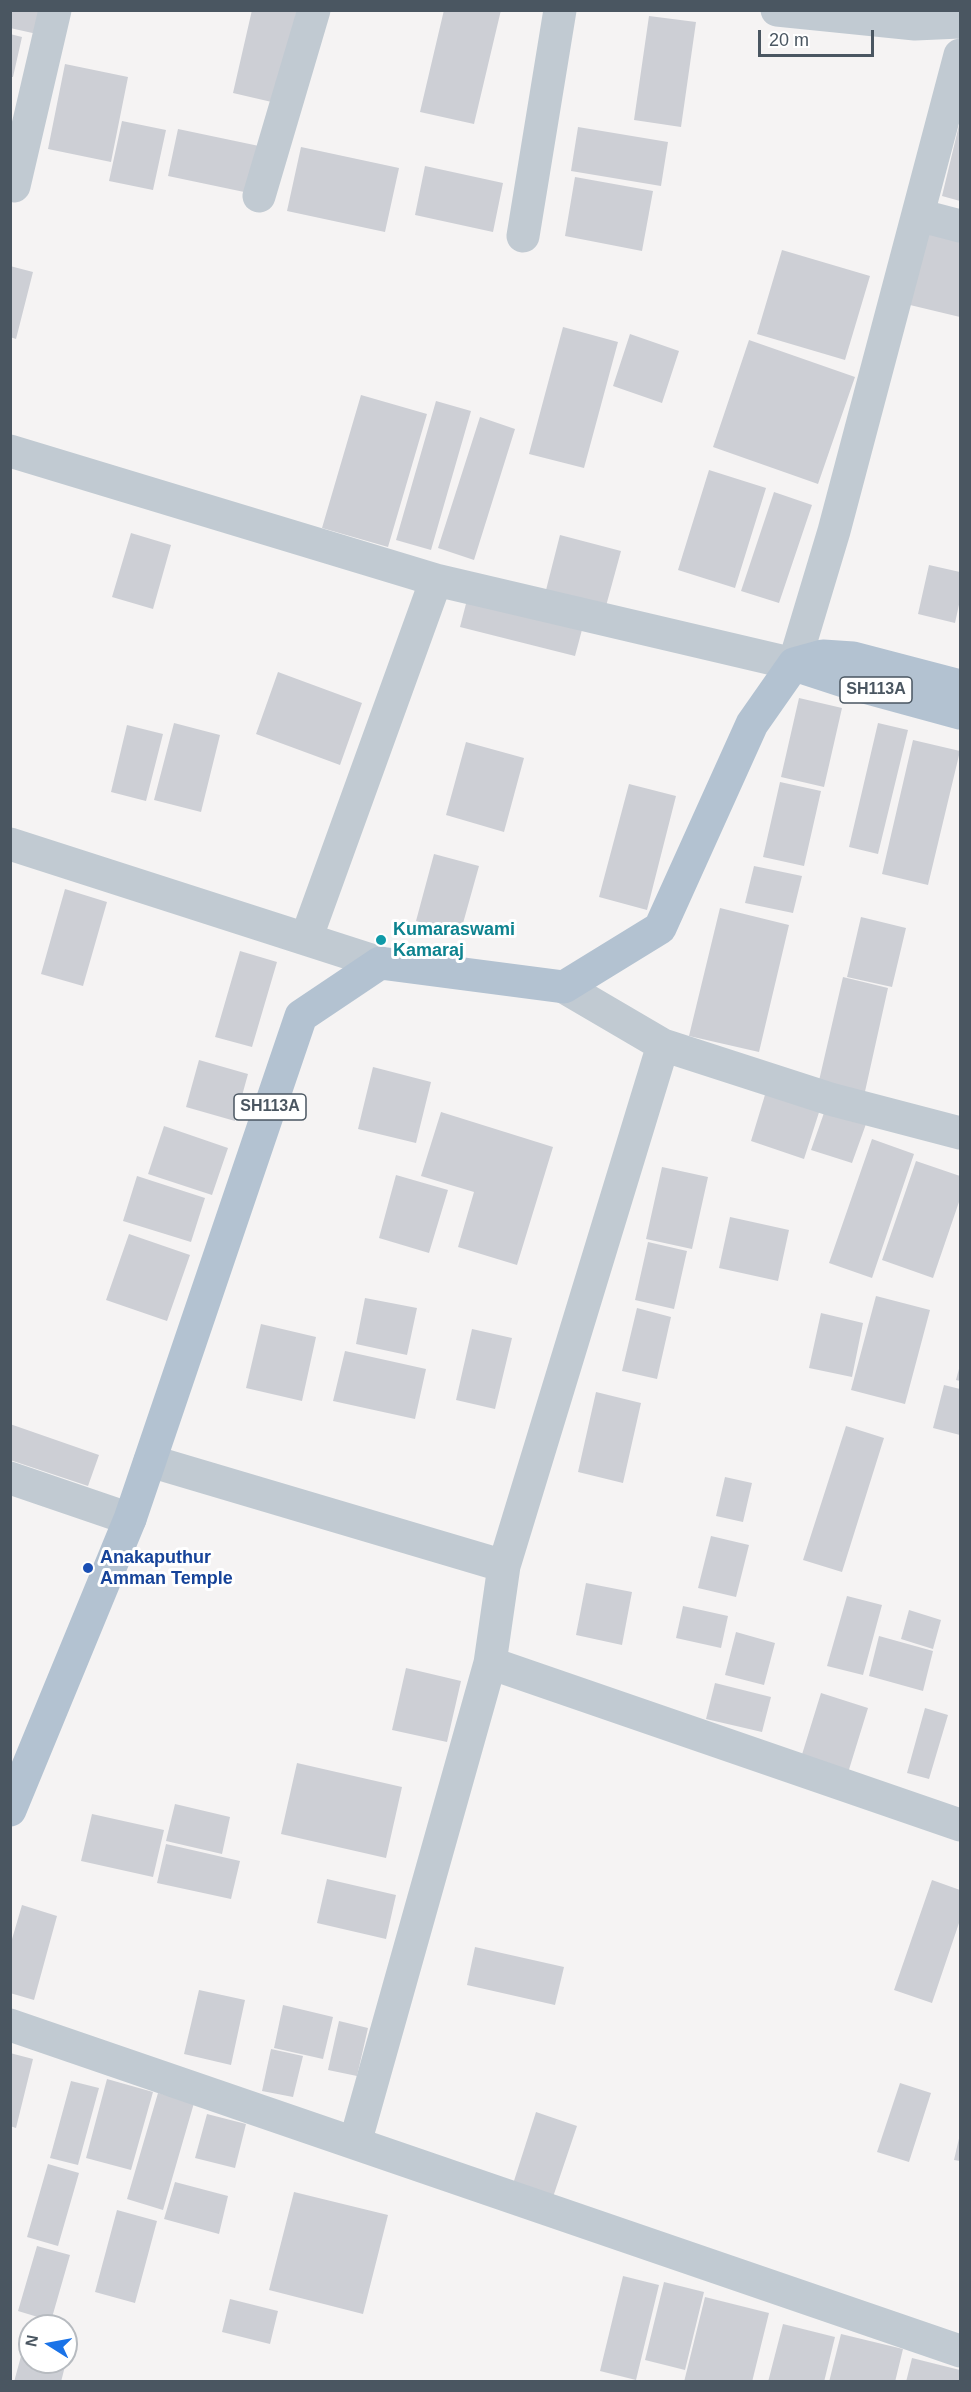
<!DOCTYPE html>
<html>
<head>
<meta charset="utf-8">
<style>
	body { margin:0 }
	#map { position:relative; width:971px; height:2392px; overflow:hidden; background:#f5f3f3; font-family:Arial,sans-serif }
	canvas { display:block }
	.frame { position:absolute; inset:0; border:12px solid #4a5661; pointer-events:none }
	.north { position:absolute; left:18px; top:2314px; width:60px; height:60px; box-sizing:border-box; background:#fff; border:2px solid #b7bbc0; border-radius:50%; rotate:281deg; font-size:16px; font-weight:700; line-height:24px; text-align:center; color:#4a5661 }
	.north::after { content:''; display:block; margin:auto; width:21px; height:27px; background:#1a73e8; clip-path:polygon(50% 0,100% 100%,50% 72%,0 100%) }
	.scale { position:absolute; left:758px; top:30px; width:116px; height:27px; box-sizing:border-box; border:3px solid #4a5661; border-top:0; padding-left:8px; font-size:18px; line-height:21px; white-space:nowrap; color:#4a5661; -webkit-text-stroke:4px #fff; paint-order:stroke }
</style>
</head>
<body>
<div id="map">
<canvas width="971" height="2392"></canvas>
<div class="frame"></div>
<div class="north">N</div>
<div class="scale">20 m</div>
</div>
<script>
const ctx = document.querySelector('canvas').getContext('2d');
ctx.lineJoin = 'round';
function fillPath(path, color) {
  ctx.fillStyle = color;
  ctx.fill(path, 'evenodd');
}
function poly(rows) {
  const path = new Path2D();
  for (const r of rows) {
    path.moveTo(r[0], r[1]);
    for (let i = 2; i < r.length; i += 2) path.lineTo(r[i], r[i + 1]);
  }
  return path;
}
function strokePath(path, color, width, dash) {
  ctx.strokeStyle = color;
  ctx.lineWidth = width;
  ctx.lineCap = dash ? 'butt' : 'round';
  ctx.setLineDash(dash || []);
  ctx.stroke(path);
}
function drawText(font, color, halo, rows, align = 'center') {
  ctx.font = font + ' Arial,sans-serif';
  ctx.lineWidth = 6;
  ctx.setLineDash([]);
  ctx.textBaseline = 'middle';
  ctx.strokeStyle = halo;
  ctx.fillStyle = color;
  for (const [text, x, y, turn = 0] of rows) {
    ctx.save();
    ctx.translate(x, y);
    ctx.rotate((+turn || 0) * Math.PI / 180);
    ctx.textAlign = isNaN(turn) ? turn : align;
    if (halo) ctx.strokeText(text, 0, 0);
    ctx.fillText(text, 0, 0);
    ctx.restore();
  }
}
const building = poly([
	[10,10,42,10,37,34,10,28],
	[252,10,297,10,276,103,233,93],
	[444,10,501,10,474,124,420,112],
	[649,16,696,22,681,127,634,120],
	[10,34,22,37,13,77,10,77],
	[65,64,128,77,111,162,48,149],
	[122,121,166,130,153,190,109,181],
	[960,121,960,201,942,196],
	[578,127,668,142,661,186,571,171],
	[178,129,259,146,249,193,168,176],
	[301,147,399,168,385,232,287,211],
	[425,166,503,183,493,232,415,215],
	[575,177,653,191,642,251,565,236],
	[929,222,960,229,960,317,910,305],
	[782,250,870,276,845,360,757,334],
	[10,266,33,272,16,339,10,337],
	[563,327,618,342,584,468,529,454],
	[630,334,679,351,662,403,613,386],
	[749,340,855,377,818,484,713,447],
	[361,395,427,414,388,547,322,528],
	[436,401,471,411,431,550,396,540],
	[480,417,515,429,474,560,438,548],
	[709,470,766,488,735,588,678,570],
	[774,492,812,505,779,603,741,591],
	[131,533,171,545,153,609,112,597],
	[560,535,621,551,606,606,546,590],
	[929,565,960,572,960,600,955,623,918,614],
	[468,596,583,626,575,656,460,627],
	[278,672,362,703,340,765,256,734],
	[799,698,842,708,824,787,781,777],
	[174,723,220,735,201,812,154,800],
	[878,723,908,730,878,854,849,847],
	[127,725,163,734,146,801,111,792],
	[913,740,960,751,928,885,882,874],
	[466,742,524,758,504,832,446,815],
	[780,782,821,791,804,866,763,857],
	[629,784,676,796,647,910,599,897],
	[434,854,479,866,460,934,416,921],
	[754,866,802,876,793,913,745,903],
	[65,889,107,902,83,986,41,974],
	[720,908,789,925,759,1052,689,1036],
	[861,917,906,928,892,987,847,977],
	[240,951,277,962,252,1047,215,1037],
	[843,977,888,988,864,1096,818,1085],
	[199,1060,248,1074,235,1121,186,1107],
	[373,1067,431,1082,416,1143,358,1129],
	[768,1085,822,1103,804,1159,751,1141],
	[825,1110,866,1124,852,1163,811,1150],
	[441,1112,553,1147,517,1265,458,1247,474,1192,421,1176],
	[164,1126,228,1148,212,1195,148,1174],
	[872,1139,914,1154,872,1278,829,1263],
	[916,1161,960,1176,960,1199,933,1278,882,1260],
	[662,1167,708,1177,692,1249,646,1239],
	[396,1175,448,1190,429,1253,379,1238],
	[137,1176,205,1198,191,1242,123,1221],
	[730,1217,789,1230,778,1281,719,1268],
	[129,1234,190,1255,167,1321,106,1300],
	[648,1242,687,1251,674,1309,635,1300],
	[876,1296,930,1310,905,1404,851,1390],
	[365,1298,417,1308,407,1355,356,1344],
	[637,1308,671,1317,657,1379,622,1371],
	[821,1313,863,1323,852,1377,809,1368],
	[261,1324,316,1337,302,1401,246,1388],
	[472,1329,512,1338,495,1409,456,1400],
	[345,1351,426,1369,415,1419,333,1401],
	[960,1365,960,1381,956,1380],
	[944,1385,960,1389,960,1435,933,1428],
	[596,1392,641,1403,623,1483,578,1472],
	[10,1424,99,1455,88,1486,10,1460],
	[846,1426,884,1438,842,1572,803,1560],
	[725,1477,752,1483,743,1522,716,1516],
	[711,1536,749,1545,736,1597,698,1588],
	[586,1583,632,1592,622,1645,576,1635],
	[847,1596,882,1605,863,1675,827,1666],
	[683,1606,728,1616,721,1648,676,1638],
	[909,1610,941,1620,933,1649,901,1639],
	[736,1632,775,1643,764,1685,725,1675],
	[879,1636,933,1651,923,1691,869,1676],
	[406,1668,461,1681,447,1742,392,1730],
	[715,1683,771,1697,762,1732,706,1719],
	[821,1693,868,1708,847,1776,800,1761],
	[925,1708,948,1715,929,1779,907,1773],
	[297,1763,402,1787,386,1858,281,1834],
	[175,1804,230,1817,222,1854,166,1841],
	[92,1814,164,1830,153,1877,81,1861],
	[166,1844,240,1861,231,1899,157,1883],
	[327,1879,396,1895,386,1939,317,1923],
	[932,1880,960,1890,960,1920,932,2003,894,1990],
	[22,1905,57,1916,34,2000,10,1993,10,1946],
	[475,1947,564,1967,555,2005,467,1985],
	[199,1990,245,2000,231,2065,184,2054],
	[283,2005,333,2017,323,2059,274,2048],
	[339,2021,368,2028,357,2076,328,2070],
	[271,2049,303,2056,293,2097,262,2091],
	[10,2053,33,2059,16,2128,10,2126],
	[107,2079,153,2092,131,2170,86,2158],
	[71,2081,99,2088,78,2165,50,2158],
	[900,2083,931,2093,909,2162,877,2152],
	[158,2093,194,2103,163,2210,127,2199],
	[536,2112,577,2126,553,2197,513,2184],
	[207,2114,246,2124,235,2168,195,2158],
	[960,2134,960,2161,954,2160],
	[48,2164,79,2173,58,2246,27,2237],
	[175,2182,228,2196,219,2234,164,2219],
	[294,2192,388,2215,363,2314,269,2290],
	[117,2210,157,2221,135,2303,95,2292],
	[37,2246,70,2255,51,2321,18,2311],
	[623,2276,659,2285,636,2380,600,2371],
	[664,2282,704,2292,685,2370,645,2360],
	[705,2297,769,2313,752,2382,684,2382],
	[230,2299,278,2311,270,2344,222,2332],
	[30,2323,39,2325,30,2326,30,2362,66,2362,61,2382,14,2382],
	[783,2324,835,2337,824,2382,768,2382],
	[66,2332,73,2334,67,2358,66,2358],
	[841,2334,903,2349,895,2382,829,2382],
	[912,2358,960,2370,960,2382,906,2382]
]);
const street = poly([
	[777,10,915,24,960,22],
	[14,186,55,10],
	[259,196,314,10],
	[918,215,960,226],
	[523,236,560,10],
	[10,451,436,580,794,664,834,531,960,55],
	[10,844,380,963],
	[306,939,436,580],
	[564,987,663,1045,830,1099,960,1133],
	[150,1461,504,1566],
	[10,1478,130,1519],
	[490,1663,960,1825],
	[10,2025,960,2351],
	[355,2143,490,1663,504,1566,663,1045]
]);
const primary = poly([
	[798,666,850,683,960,713],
	[10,1810,130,1519,301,1016,380,963,564,987,660,928,752,724,794,664,823,656,853,658,960,686]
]);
const markers = [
	[381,940,6,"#0f9aa8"],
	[88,1568,6,"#1a4fb4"]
];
const shields = [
	[876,690,72],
	[270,1107,72]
];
const shieldNames = [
	["SH113A",876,690],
	["SH113A",270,1107]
];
const cultureNames = [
	["Kumaraswami",393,930],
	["Kamaraj",393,951]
];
const transitNames = [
	["Anakaputhur",100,1558],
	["Amman Temple",100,1579]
];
fillPath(building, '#cdcfd5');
strokePath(street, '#c1cad2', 33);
strokePath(primary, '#b3c2d1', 33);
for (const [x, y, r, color] of markers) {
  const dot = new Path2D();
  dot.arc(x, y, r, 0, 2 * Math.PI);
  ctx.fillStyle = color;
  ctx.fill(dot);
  strokePath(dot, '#fff', 2);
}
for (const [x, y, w] of shields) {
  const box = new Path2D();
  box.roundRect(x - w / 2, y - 13, w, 26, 4.5);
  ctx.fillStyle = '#fff';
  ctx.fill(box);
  strokePath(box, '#4a5661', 1.5);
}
drawText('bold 16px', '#4a5661', null, shieldNames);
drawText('bold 18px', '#0d838f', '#fff', cultureNames, 'left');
drawText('bold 18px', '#164399', '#fff', transitNames, 'left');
</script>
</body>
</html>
